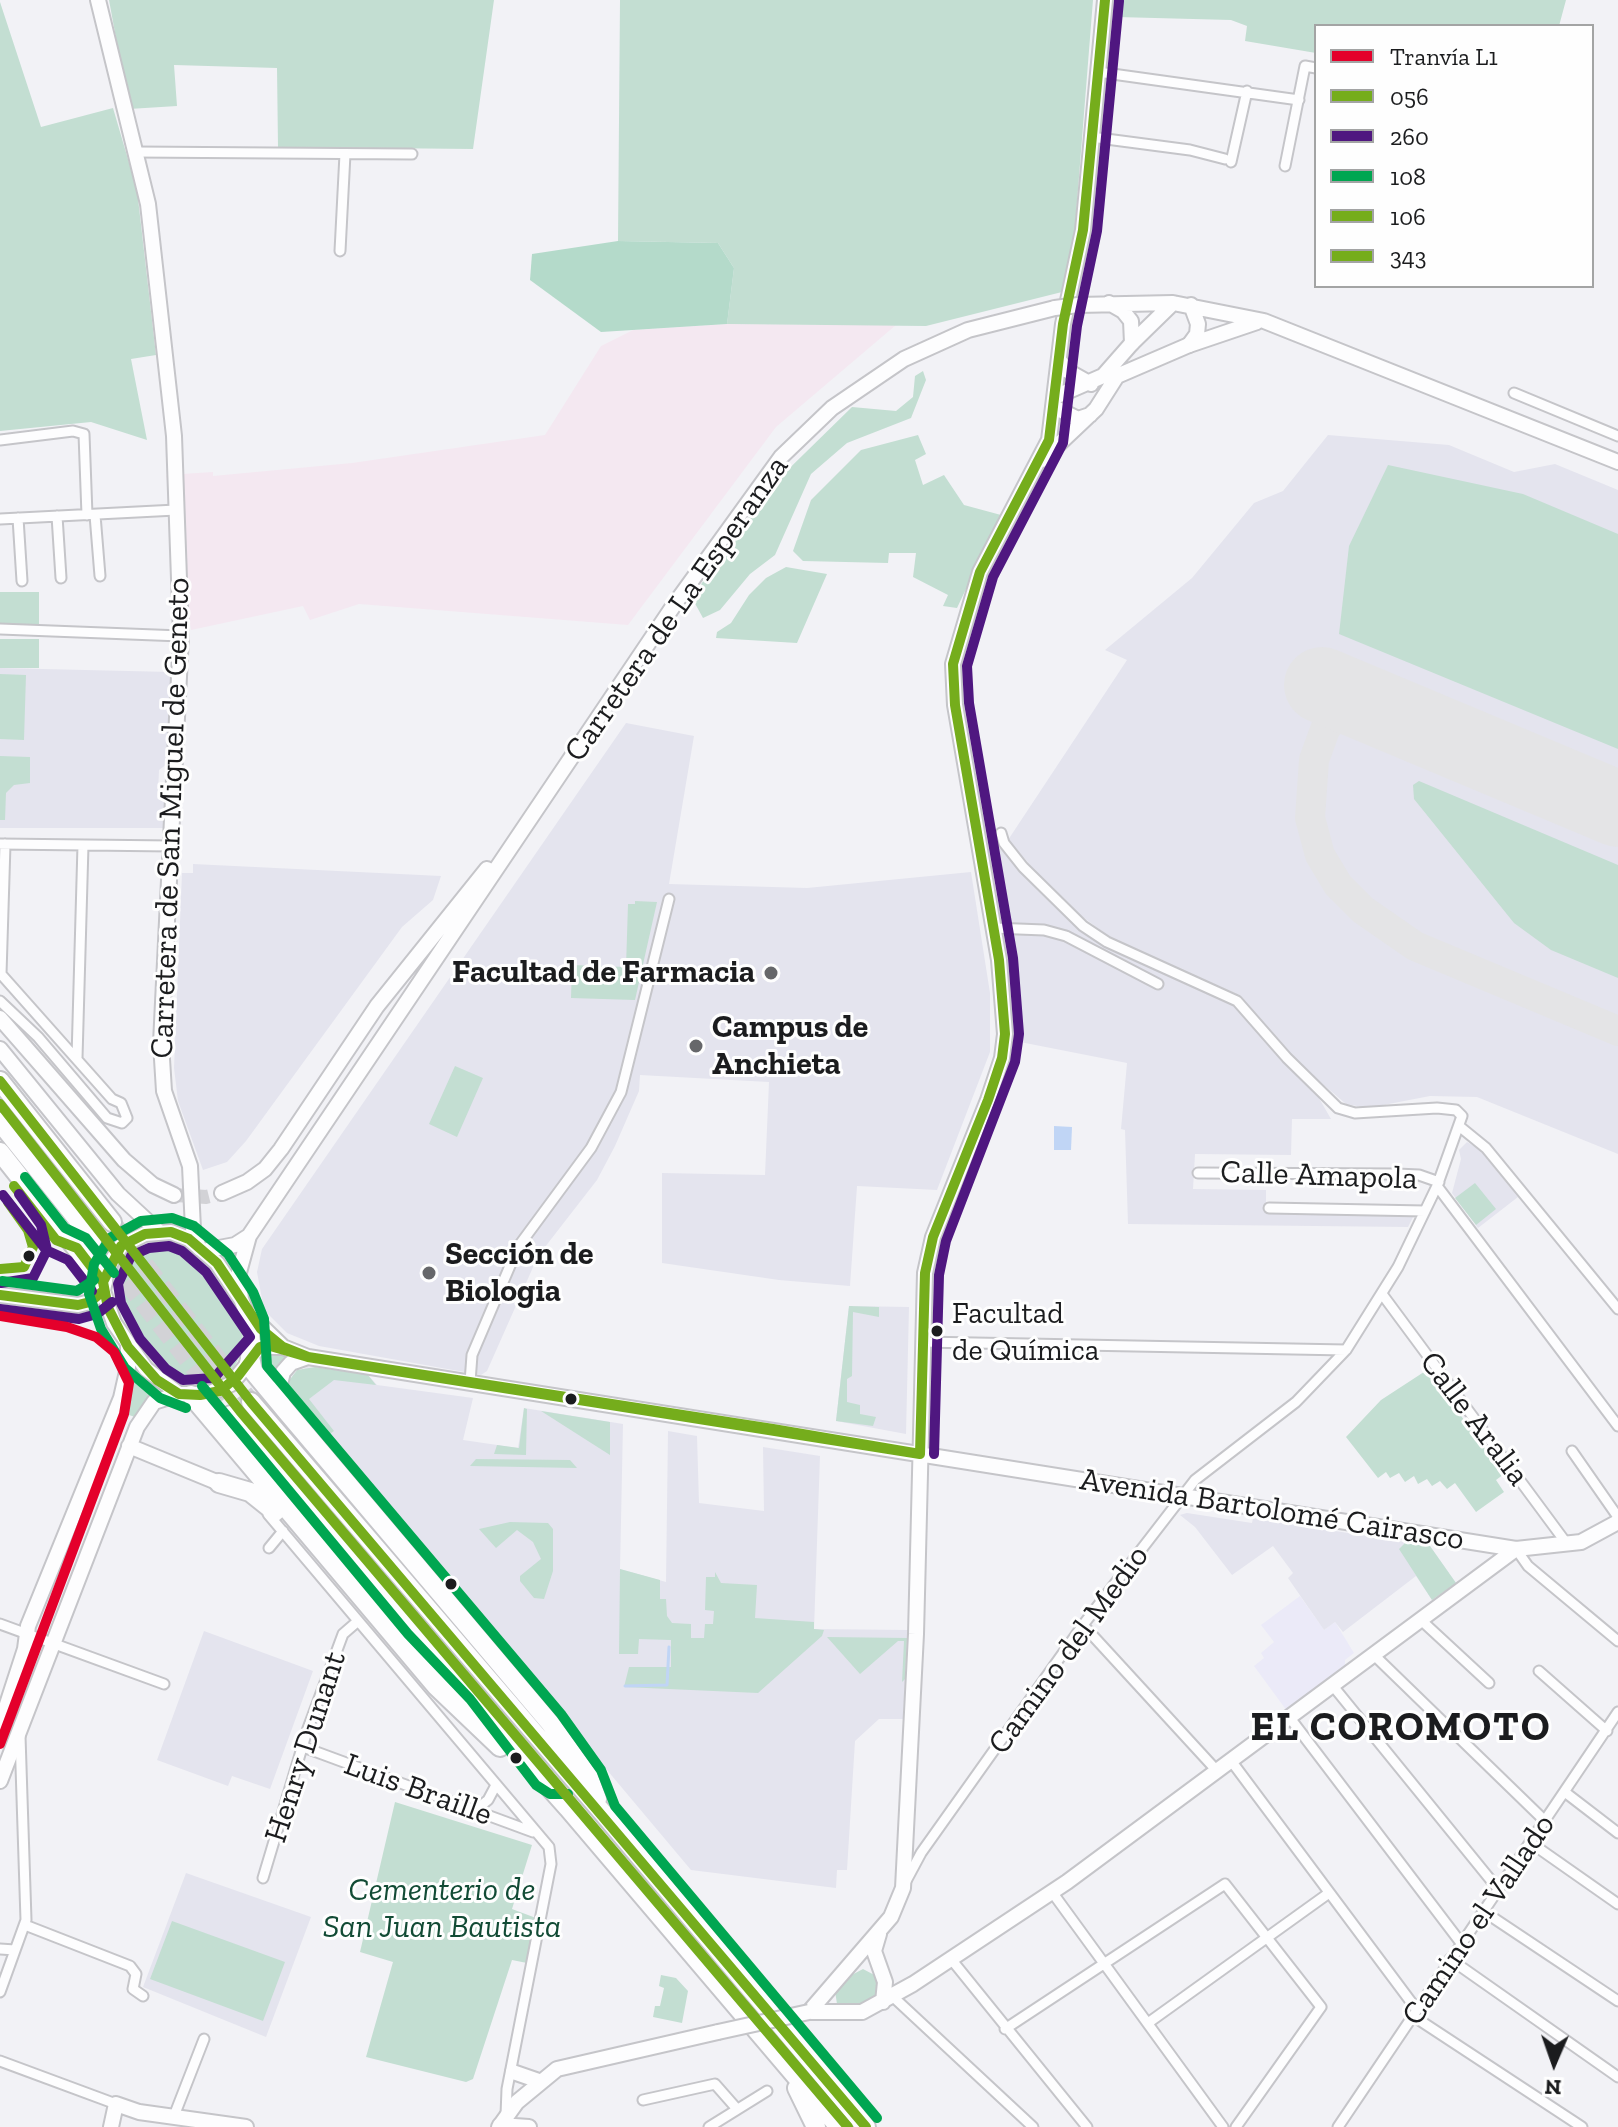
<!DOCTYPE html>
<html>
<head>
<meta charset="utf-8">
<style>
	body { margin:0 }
	#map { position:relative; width:1618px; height:2127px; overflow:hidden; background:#f2f2f6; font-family:"Zilla Slab",serif }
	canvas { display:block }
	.legend { position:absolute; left:1314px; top:24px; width:280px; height:264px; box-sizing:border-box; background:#fefefe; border:2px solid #a3a4a4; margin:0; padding:10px 14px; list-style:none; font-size:24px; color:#1b1c1e }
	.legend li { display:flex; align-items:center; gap:16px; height:40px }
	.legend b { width:40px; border:2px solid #a3a4a4 }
	.north { position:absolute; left:1514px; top:2023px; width:80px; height:80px; -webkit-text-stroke:6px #fefefe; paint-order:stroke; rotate:182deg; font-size:22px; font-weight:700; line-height:32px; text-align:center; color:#1b1c1e }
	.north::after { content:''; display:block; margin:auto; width:28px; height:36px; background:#1b1c1e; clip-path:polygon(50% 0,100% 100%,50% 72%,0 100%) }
</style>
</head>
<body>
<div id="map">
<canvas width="1618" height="2127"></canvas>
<ul class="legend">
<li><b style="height:10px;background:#e4002b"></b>Tranvía L1</li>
<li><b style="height:10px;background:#75ad1c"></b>056</li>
<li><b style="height:10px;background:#4f1780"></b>260</li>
<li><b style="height:10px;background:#00a651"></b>108</li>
<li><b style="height:10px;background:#75ad1c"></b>106</li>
<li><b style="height:10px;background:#75ad1c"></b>343</li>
</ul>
<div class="north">N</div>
</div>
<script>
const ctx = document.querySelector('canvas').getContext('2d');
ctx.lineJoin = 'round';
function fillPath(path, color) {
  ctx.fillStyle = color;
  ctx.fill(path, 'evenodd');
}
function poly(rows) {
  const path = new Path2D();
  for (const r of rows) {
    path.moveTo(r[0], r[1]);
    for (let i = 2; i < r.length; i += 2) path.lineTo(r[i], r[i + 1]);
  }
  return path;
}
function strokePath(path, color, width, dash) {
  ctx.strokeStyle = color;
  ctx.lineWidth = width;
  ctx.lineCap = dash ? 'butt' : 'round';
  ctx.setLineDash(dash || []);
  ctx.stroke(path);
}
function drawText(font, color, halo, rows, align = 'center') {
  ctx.font = font + ' "Zilla Slab",serif';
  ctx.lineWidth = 6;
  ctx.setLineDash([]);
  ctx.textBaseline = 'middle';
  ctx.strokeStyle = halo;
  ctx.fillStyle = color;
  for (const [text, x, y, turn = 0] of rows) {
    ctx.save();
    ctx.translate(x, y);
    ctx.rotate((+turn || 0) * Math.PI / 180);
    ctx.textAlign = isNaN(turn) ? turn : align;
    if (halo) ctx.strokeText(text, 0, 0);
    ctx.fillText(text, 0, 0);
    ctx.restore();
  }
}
const commercial = poly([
	[727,324,896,325,776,427,628,625,359,604,310,620,303,606,191,630,166,475,213,472,213,476,352,463,545,435,601,346,633,330]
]);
const industrial = poly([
	[1300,1596,1324,1630,1335,1622,1354,1653,1345,1660,1345,1667,1287,1711,1254,1666,1264,1658,1261,1653,1274,1642,1261,1625]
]);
const built = poly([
	[1328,435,1449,445,1514,472,1555,464,1618,490,1618,1154,1477,1097,1430,1096,1368,1108,1346,1104,1290,1056,1241,996,1111,938,1064,903,1008,840,1127,660,1105,650,1192,578,1254,503,1283,491],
	[0,668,171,672,167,764,159,770,158,794,165,797,163,828,0,828],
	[626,723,694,736,669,884,807,888,971,872,990,993,990,1052,937,1190,857,1186,850,1286,779,1280,662,1263,662,1173,765,1175,769,1082,640,1075,639,1091,615,1146,597,1180,538,1256,487,1371,481,1375,319,1346,287,1333,264,1310,257,1272,262,1249],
	[996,844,1097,942,1226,1001,1242,1012,1312,1086,1331,1119,1292,1119,1291,1155,1195,1154,1193,1189,1266,1190,1266,1209,1415,1213,1408,1227,1128,1224,1125,1130,1121,1129,1127,1063,1015,1041,1017,1010],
	[193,864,441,876,433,900,402,927,246,1141,227,1162,203,1170,178,1101,174,1068,182,873,193,873],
	[1467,1142,1479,1149,1518,1197,1478,1228,1452,1193,1461,1159,1459,1150],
	[849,1306,909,1307,906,1434,836,1421],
	[307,1367,368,1375,377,1385,473,1398,463,1440,518,1448,524,1408,623,1424,620,1569,666,1582,668,1431,697,1436,699,1503,764,1511,763,1447,820,1456,814,1629,908,1630,903,1719,879,1719,855,1741,847,1870,837,1870,836,1888,691,1870,303,1408,292,1375],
	[1187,1513,1252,1523,1253,1518,1430,1546,1456,1583,1432,1600,1416,1576,1343,1632,1335,1622,1324,1630,1288,1578,1293,1573,1273,1546,1232,1575,1195,1527,1180,1515],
	[204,1631,313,1671,270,1789,232,1776,228,1786,157,1760],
	[186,1873,311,1917,266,2037,143,1987]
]);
const green = poly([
	[109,0,494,0,473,149,278,147,277,68,174,65,177,106,129,109],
	[620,0,1093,0,1070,290,926,326,727,324,734,268,718,243,618,241],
	[1120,0,1566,0,1559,26,1316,26,1316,53,1245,41,1247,26,1231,20,1117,17],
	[0,2,41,127,113,108,137,190,156,355,131,359,147,440,91,422,0,431],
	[923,371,926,380,911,418,847,443,811,474,775,555,750,574,720,610,703,618,692,598,757,500,852,407,896,411,913,397,915,376],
	[918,435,926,454,915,460,923,485,944,475,964,505,1001,515,957,608,943,606,948,595,913,577,916,553,889,553,888,563,803,561,793,551,811,500,861,450],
	[1388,465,1523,494,1618,534,1618,749,1339,634,1349,546],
	[786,567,827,574,797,643,716,638,717,632,731,623,749,595,766,578],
	[0,592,39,592,39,626,0,624],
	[0,639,39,639,39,668,0,668],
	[0,674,26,675,24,740,0,739],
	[0,756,30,757,30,783,14,785,6,793,5,820,0,820],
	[1419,781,1618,865,1618,978,1551,950,1514,923,1414,799,1413,785],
	[635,901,657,902,635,1000,571,998,572,965,626,967,628,904,635,904],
	[455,1066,483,1078,457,1137,429,1124],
	[1475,1183,1496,1209,1476,1225,1455,1198],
	[162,1240,179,1245,195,1256,218,1280,236,1311,243,1333,241,1354,234,1367,216,1382,183,1384,167,1376,134,1340,115,1302,114,1273,124,1257,136,1247],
	[849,1306,879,1307,879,1317,853,1312,852,1376,847,1379,847,1402,860,1405,860,1414,876,1417,873,1426,836,1421],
	[272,1350,288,1358,272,1382,259,1359,264,1352],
	[132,1365,160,1391,150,1397,135,1417,120,1412],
	[315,1367,368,1375,376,1385,334,1380,309,1399,334,1431,325,1437,289,1391,288,1382,297,1370],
	[1427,1370,1504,1474,1496,1480,1504,1492,1476,1512,1455,1483,1447,1489,1440,1481,1432,1486,1427,1479,1418,1484,1414,1476,1405,1482,1399,1473,1390,1478,1386,1472,1378,1478,1346,1437,1381,1400],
	[524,1408,527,1409,526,1455,494,1454,497,1445,519,1448],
	[541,1411,610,1422,610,1455,588,1441],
	[476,1459,570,1460,577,1468,470,1466],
	[510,1522,548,1523,553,1529,553,1571,544,1599,534,1598,520,1581,520,1576,541,1559,533,1542,517,1530,496,1548,479,1529],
	[1405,1543,1430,1546,1456,1583,1432,1600,1399,1549],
	[620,1569,660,1580,660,1599,666,1599,667,1616,672,1623,691,1624,691,1638,704,1638,705,1624,713,1624,714,1611,705,1610,706,1577,715,1577,715,1572,721,1583,757,1585,755,1618,814,1622,814,1629,824,1630,822,1636,758,1693,624,1687,629,1667,671,1667,671,1640,639,1639,638,1654,619,1654],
	[827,1637,907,1638,905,1679,902,1682,904,1641,898,1641,860,1674],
	[395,1802,532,1845,512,1909,536,1918,527,1963,512,1960,473,2079,466,2082,366,2057,393,1962,360,1952],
	[172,1921,285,1962,263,2021,150,1979],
	[863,1969,880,1978,877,1997,859,2006,837,2004,835,1991,844,1979],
	[661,1975,676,1978,688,1991,682,2023,653,2017,655,2006,660,2006,664,1988,659,1986]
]);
const forest = poly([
	[618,241,718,243,734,268,727,324,601,332,530,280,532,254]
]);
const water = poly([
	[1054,1126,1072,1127,1071,1150,1054,1150]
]);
const stream = poly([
	[625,1686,667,1685,669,1647]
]);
const taxiway = poly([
	[1387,713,1363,707,1342,712,1326,727,1314,760,1310,818,1320,855,1338,885,1363,910,1415,946,1618,1031]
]);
const runway = poly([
	[1322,685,1618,809]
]);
const primaryTunnel = poly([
	[174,1195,206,1197,222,1193]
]);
const highwayTunnel = poly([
	[112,1222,251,1402],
	[93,1239,231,1415]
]);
const street = poly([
	[1098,72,1299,100],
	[1091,137,1190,150,1225,159],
	[136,152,412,154],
	[1231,162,1247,91],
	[1285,166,1305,66,1316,68],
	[340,251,345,154],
	[1514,393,1618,436],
	[0,440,73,431,84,434,87,515],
	[95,515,100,576],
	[57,516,61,578],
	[18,518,22,581],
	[0,519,176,510],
	[0,629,181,636],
	[0,844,172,846],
	[993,928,1044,930,1066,936,1158,984],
	[0,973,112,1099,121,1103,127,1118,122,1123,107,1118,38,1037,0,1001],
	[1,974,5,844],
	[77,1058,83,845],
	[1459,1126,1486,1148,1618,1309],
	[1198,1173,1397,1174,1419,1175,1439,1182],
	[1437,1186,1618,1426],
	[1269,1208,1425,1211],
	[1382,1294,1567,1544],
	[922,1342,1346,1350],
	[470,1382,472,1355,518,1247,591,1148,621,1092,669,899],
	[1572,1451,1618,1517],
	[268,1514,549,1847,551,1864,507,2089,506,2115],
	[269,1548,283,1531],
	[1516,1549,1528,1566,1618,1641],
	[1422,1621,1489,1683],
	[0,1624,164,1684],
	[1083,1625,1218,1772],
	[1374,1655,1545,1821],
	[1539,1671,1607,1731],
	[1333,1686,1498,1889],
	[1290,1718,1461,1943],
	[303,1747,533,1832],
	[1232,1762,1417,2010],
	[1566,1793,1618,1833],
	[474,1811,488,1800,496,1785],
	[1531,1843,1618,1904],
	[263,1878,307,1731,343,1634,358,1621],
	[906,1881,921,1853,1083,1625,1195,1480,1296,1402,1346,1350,1398,1267,1437,1186,1462,1116,1456,1110,1437,1108,1355,1113,1338,1108,1287,1058,1237,1001,1107,942,1083,926,1023,867,1004,843,1001,833],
	[1052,1892,1223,2127],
	[1483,1911,1618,2001],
	[25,1925,130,1966,136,1974,133,1989,143,1996],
	[0,1949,15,1950],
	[951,1959,1087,2127],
	[1450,1959,1618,2077],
	[0,1992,26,1920,20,1736],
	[889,1993,1033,2127],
	[1413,2016,1582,2127],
	[1148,2023,1329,1893],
	[1005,2029,1225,1884,1321,2007,1236,2127],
	[0,2061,116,2104],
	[643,2100,715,2084,737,2109],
	[174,2116,204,2039],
	[709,2127,767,2091],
	[1338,2127,1618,1712]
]);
const secondary = poly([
	[98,0,148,204,174,436,181,636,161,1043,164,1091,190,1166,193,1229,199,1248],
	[1060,361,1066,370,1091,384],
	[1057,396,1103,376,1132,343],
	[1056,408,1078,419,1090,415],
	[1042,460,1096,409,1117,376,1189,345],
	[0,1049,118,1194,159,1232],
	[0,1295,78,1305,90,1302,103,1291],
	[246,1311,283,1347],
	[250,1357,260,1347,283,1347,308,1357,1516,1549,1581,1542,1618,1522],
	[283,1404,278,1393,283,1372,291,1363,308,1357],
	[129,1446,219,1483],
	[0,1726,25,1649,28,1626,121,1398,128,1367,128,1347],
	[0,1781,137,1427,154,1402,179,1394],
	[879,1934,874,1951,885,1982,883,2002],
	[809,2012,891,1917,903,1888,916,1634,925,1273,933,1237,988,1100,1002,1058,1005,1034,999,960,955,705,953,664,980,572,1049,440,1063,324,1083,230,1105,0],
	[809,2012,862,2012,913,1984,1067,1882,1516,1549],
	[513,2072,539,2081],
	[500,2125,529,2127],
	[111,2127,116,2104,139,2112,246,2127],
	[499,2127,517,2102,557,2069,718,2032]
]);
const primary = poly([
	[1109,303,1123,311,1131,321,1132,343],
	[1078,305,1173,303,1264,321,1618,462],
	[1132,343,1173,303],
	[1189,345,1257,322],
	[1189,345,1197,334,1198,324,1191,305],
	[0,1018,124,1160,153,1185,174,1195],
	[222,1193,247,1182,265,1169,281,1149,377,1006,487,869],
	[171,1232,189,1239,217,1263,241,1299,251,1324,253,1343,246,1366,231,1384,208,1394,179,1394,146,1369,114,1323,103,1291,107,1269,121,1246,145,1234,171,1232],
	[203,1251,235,1245,249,1236],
	[241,1299,238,1276,249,1236,674,605,781,457,832,408,904,359,968,330,1055,308]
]);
const highway = poly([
	[0,1081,112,1222],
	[0,1122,93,1239],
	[0,1152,103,1282],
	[250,1357,253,1371,287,1412,550,1723,589,1777,597,1799],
	[191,1395,436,1686,500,1747],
	[251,1402,603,1813,866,2127],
	[231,1415,431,1654,568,1808,839,2127],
	[219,1483,250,1492,275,1512],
	[797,2088,816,2127]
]);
const secondaryBridge = poly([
	[718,2032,809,2012]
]);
const primaryBridge = poly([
	[1055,308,1078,305]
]);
const bus1 = poly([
	[14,1186,56,1240,77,1248,103,1282],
	[171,1232,189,1239,217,1263,261,1329,283,1347,308,1357,267,1345,260,1347,238,1376,220,1391,200,1395,179,1394,157,1380,128,1347,108,1308,103,1282,121,1246,145,1234,171,1232],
	[0,1269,24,1267,33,1247,28,1230,8,1202],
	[0,1295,78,1305,90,1302,103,1291],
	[308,1357,773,1429,920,1454,308,1357],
	[920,1454,925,1273,933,1237,988,1100,1002,1058,1005,1034,999,960,955,705,953,664,980,572,1049,440,1063,324,1083,230,1105,0]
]);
const bus2 = poly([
	[3,1195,46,1250,68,1260,92,1291],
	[169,1246,182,1251,206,1272,250,1337,214,1378,183,1380,166,1369,140,1339,121,1303,118,1284,131,1256,149,1248,169,1246],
	[1,1283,33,1278,47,1250,41,1225,19,1194],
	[0,1309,79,1319,97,1314,112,1302],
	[934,1454,939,1275,946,1241,1015,1062,1019,1034,1013,958,969,703,967,666,993,577,1063,443,1077,326,1097,231,1119,1]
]);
const bus3 = poly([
	[25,1177,65,1228,86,1238,114,1273],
	[2,1281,77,1291,94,1280],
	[202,1386,408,1634,470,1699,536,1785,550,1794,568,1794],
	[186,1408,160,1398,125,1368,101,1329,89,1294,94,1264,110,1238,141,1221,172,1218,194,1226,228,1254,253,1292,264,1319,267,1366,561,1714,601,1770,615,1806,877,2118]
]);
const bus4 = poly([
	[0,1081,251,1402,866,2127]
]);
const bus5 = poly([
	[0,1104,240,1411,848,2127]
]);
const tram1 = poly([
	[0,1316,67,1327,96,1337,114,1352,129,1383,124,1414,0,1744]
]);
const markers = [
	[771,973,8,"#66676a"],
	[696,1046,8,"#66676a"],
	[29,1256,7,"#1b1c1e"],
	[429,1273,8,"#66676a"],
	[937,1331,7,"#1b1c1e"],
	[571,1399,7,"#1b1c1e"],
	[451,1584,7,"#1b1c1e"],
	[516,1758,7,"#1b1c1e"]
];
const busNames = [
	["Facultad",952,1314],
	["de Química",952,1351]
];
const streetNames = [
	["Carretera de La Esperanza",677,609,-55],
	["Carretera de San Miguel de Geneto",171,818,-88],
	["Calle Amapola",1319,1176,2],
	["Calle Aralia",1474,1419,53],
	["Avenida Bartolomé Cairasco",1272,1510,9],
	["Camino del Medio",1069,1650,-54],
	["Henry Dunant",306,1747,-72],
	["Luis Braille",418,1790,20],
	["Camino el Vallado",1479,1920,-56]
];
const poiNames = [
	["Facultad de Farmacia",755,973,"right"],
	["Campus de",712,1028],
	["Anchieta",712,1065],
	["Sección de",445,1255],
	["Biologia",445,1292]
];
const parkNames = [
	["Cementerio de",442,1891],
	["San Juan Bautista",442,1928]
];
const districtNames = [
	["EL COROMOTO",1401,1729]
];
fillPath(commercial, '#f4e8f1');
fillPath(industrial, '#ebeaf8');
fillPath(built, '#e4e4ee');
fillPath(green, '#c3ded2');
fillPath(forest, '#b4daca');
fillPath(water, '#c0d5f5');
strokePath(stream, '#c0d5f5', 3);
strokePath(taxiway, '#e4e4e6', 30);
strokePath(runway, '#e4e4e6', 76);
strokePath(primaryTunnel, '#d2d2d6', 14, [14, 7]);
strokePath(highwayTunnel, '#d2d2d6', 18, [18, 9]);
strokePath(street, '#c5c5c9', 13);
strokePath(secondary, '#c5c5c9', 18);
strokePath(primary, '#c5c5c9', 18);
strokePath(highway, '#c5c5c9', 22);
strokePath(street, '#fdfdfe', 9);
strokePath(secondary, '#fdfdfe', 14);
strokePath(primary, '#fdfdfe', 14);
strokePath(highway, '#fdfdfe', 18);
strokePath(secondaryBridge, '#c5c5c9', 18, []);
strokePath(primaryBridge, '#c5c5c9', 18, []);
strokePath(secondaryBridge, '#fdfdfe', 14);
strokePath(primaryBridge, '#fdfdfe', 14);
strokePath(bus1, '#75ad1c', 10);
strokePath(bus2, '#4f1780', 10);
strokePath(bus3, '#00a651', 10);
strokePath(bus4, '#75ad1c', 10);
strokePath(bus5, '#75ad1c', 10);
strokePath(tram1, '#e4002b', 10);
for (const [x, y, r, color] of markers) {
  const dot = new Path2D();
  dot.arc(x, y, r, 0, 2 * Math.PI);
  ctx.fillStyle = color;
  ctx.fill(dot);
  strokePath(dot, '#fefefe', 3);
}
drawText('30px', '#1b1c1e', '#fefefe', busNames, 'left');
drawText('32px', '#1b1c1e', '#fefefe', streetNames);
drawText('bold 32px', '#1b1c1e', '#fefefe', poiNames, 'left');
drawText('italic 32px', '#124b35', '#fefefe', parkNames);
ctx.letterSpacing = '2px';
drawText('bold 40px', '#1b1c1e', '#fefefe', districtNames);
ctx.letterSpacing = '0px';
</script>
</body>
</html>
